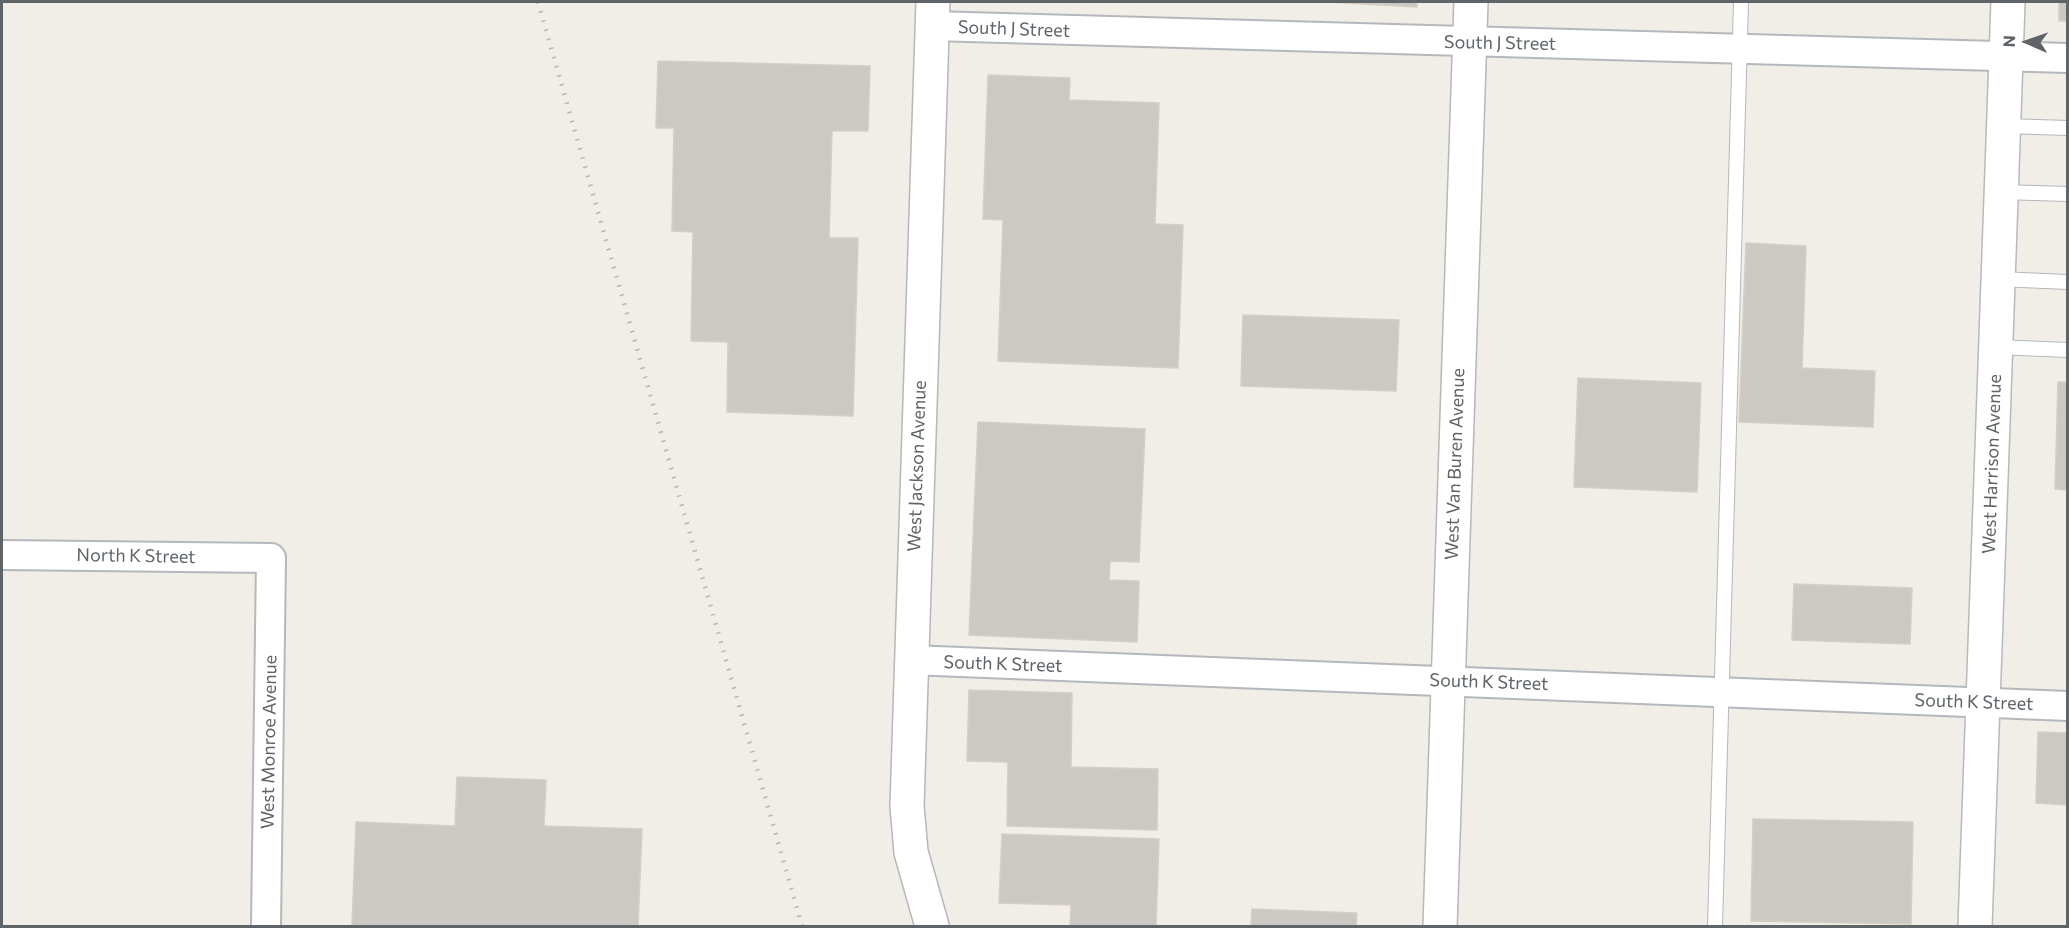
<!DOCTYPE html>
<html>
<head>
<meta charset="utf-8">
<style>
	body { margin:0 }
	#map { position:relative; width:2069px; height:928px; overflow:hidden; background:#f1ede7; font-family:Commissioner,sans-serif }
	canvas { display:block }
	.frame { position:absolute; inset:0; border:3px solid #5e6468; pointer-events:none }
	.north { position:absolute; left:1997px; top:12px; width:60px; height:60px; -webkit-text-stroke:4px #fff; paint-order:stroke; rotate:272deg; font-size:16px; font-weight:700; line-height:24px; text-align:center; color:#5e6468 }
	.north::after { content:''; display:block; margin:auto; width:21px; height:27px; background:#5e6468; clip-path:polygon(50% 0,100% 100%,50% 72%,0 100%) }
</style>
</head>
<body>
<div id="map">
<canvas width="2069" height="928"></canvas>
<div class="frame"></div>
<div class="north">N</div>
</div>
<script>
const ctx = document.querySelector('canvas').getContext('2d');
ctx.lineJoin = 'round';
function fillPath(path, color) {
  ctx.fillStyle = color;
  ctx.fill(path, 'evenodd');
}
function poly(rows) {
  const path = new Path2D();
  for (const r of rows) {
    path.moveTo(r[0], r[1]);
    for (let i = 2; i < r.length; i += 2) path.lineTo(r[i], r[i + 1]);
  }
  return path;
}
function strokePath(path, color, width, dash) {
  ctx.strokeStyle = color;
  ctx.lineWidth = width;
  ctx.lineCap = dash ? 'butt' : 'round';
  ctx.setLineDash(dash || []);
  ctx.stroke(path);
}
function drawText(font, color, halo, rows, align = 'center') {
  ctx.font = font + ' Commissioner,sans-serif';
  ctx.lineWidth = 4.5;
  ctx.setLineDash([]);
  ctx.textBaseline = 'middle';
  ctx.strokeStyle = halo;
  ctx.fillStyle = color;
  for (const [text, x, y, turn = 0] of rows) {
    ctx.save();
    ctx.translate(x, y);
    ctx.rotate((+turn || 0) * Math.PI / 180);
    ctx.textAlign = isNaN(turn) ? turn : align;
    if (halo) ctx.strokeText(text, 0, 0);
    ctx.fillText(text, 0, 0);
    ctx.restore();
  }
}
const building = poly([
	[1327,2,1417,2,1417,7,1327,2],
	[2059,2,2068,2,2068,21,2059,21,2059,2],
	[658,61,870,66,868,131,832,131,829,238,858,238,853,416,727,412,728,342,691,341,693,232,672,231,674,128,656,128,658,61],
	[988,75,1070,78,1069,100,1159,103,1155,224,1183,225,1178,368,998,361,1003,220,983,219,988,75],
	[1746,243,1806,246,1802,368,1875,371,1873,427,1739,422,1746,243],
	[1243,315,1399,320,1396,391,1241,386,1243,315],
	[1578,378,1701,383,1697,492,1574,487,1578,378],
	[2058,382,2068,382,2068,490,2055,489,2058,382],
	[978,422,1145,429,1139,562,1110,561,1109,580,1139,581,1137,642,969,635,978,422],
	[1794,584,1912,588,1910,644,1792,640,1794,584],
	[969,690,1072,693,1071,767,1158,769,1157,830,1007,826,1008,762,967,761,969,690],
	[2038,732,2068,733,2068,805,2036,803,2038,732],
	[457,777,546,780,544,826,642,829,638,926,352,926,356,822,455,826,457,777],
	[1753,819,1913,822,1911,924,1751,921,1753,819],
	[1002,834,1159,839,1156,926,1070,926,1071,905,999,903,1002,834],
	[1252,909,1357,913,1356,926,1251,926,1252,909]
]);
const service = poly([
	[2004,126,2068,128],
	[2001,192,2068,194],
	[1998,279,2068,282],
	[1996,347,2068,350],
	[1715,926,1741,2]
]);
const minor = poly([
	[932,26,2068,58],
	[2,555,271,558,266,926],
	[910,660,2068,706]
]);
const tertiary = poly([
	[932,926,911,852,907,806,933,2],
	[1440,926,1471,2]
]);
const secondary = poly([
	[1975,926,2008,2]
]);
const rail = poly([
	[538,2,802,926]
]);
const streetNames = [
	["South J Street",1014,29,2],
	["South J Street",1500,43,1],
	["West Van Buren Avenue",1455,464,-88],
	["West Harrison Avenue",1992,464,-88],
	["West Jackson Avenue",917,466,-88],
	["North K Street",136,556,1],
	["South K Street",1003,664,2],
	["South K Street",1489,682,2],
	["South K Street",1974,702,2],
	["West Monroe Avenue",269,742,-89]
];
fillPath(building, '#ccc8c3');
strokePath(building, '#d6cec4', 1.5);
strokePath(service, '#b4b8bc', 16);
strokePath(minor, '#b4b8bc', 32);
strokePath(tertiary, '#b4b8bc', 36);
strokePath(secondary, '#b5babf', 36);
strokePath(service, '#fff', 14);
strokePath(minor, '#fff', 28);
strokePath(tertiary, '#fff', 33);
strokePath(secondary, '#fff', 33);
strokePath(rail, '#b5b6b7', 4.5, [1.5, 8]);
drawText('18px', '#5e6468', '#fff', streetNames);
</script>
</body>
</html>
